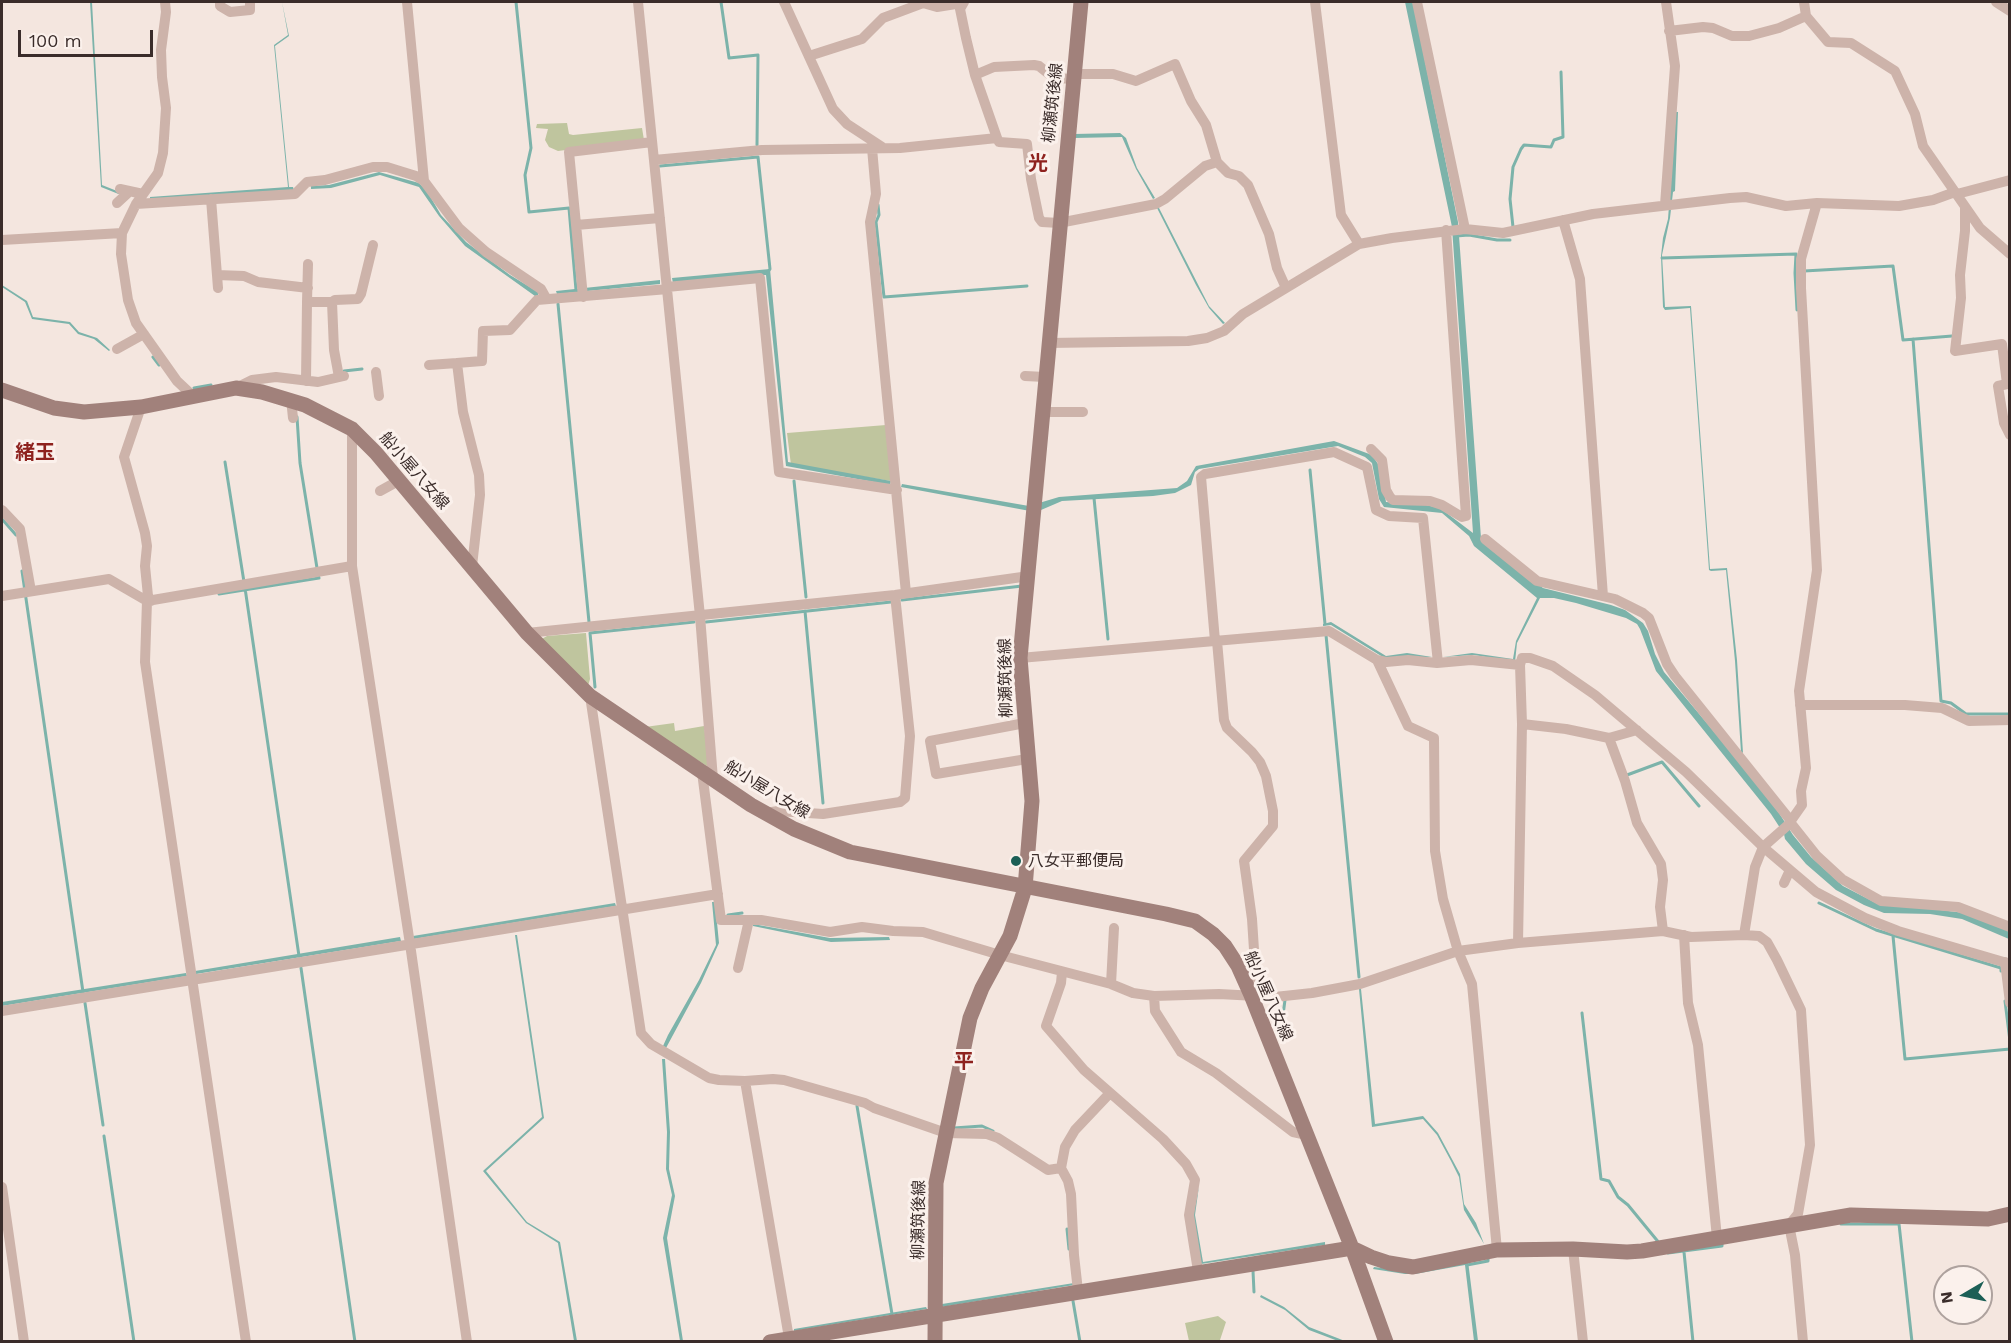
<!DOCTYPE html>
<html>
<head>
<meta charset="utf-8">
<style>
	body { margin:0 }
	#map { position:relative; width:2011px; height:1343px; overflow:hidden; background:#f4e6df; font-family:"Work Sans",sans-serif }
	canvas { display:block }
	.frame { position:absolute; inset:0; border:3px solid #3a2c2a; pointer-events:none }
	.north { position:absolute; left:1933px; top:1265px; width:60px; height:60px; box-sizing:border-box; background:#fbf1ec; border:2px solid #aea29e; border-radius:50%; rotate:261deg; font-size:16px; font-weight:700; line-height:24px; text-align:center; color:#3a2c2a }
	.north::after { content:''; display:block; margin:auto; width:21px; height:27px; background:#1c5f56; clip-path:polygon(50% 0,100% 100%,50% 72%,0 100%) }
	.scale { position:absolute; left:18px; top:30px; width:135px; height:27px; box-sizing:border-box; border:3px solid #3a2c2a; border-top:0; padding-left:8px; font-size:18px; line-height:21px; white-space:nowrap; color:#3a2c2a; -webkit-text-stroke:4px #fbf1ec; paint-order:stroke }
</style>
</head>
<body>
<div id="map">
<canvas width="2011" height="1343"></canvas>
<div class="frame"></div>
<div class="north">N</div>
<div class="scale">100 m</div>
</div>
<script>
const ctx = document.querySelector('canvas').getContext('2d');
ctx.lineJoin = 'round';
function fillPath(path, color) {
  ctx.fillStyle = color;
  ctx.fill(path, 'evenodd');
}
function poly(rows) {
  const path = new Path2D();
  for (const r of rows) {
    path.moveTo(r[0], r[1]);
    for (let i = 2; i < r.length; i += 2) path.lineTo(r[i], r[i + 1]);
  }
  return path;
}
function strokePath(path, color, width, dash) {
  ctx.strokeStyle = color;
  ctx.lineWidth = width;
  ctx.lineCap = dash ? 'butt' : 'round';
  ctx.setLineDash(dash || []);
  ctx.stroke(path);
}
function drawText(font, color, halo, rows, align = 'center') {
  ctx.font = font + ' "Work Sans","Noto Sans JP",sans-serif';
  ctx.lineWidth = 6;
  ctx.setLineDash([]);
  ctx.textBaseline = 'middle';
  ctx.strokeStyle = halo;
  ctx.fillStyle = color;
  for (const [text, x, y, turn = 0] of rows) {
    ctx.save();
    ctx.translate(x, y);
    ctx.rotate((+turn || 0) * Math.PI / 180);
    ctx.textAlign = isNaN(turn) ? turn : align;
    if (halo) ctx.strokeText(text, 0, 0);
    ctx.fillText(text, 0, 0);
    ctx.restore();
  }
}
const green = poly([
	[567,123,569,134,573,135,642,128,644,140,558,151,549,147,545,140,548,129,536,128,537,124],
	[886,425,891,481,791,465,787,433],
	[586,633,590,679,588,686,540,640,547,636],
	[674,723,675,731,704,726,710,768,645,727],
	[1218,1316,1226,1322,1220,1340,1221,1341,1189,1341,1185,1323]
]);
const water = poly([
	[90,2,92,2,102,185,122,193,121,195,101,187],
	[282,2,289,36,275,46,289,187,293,187,294,190,150,200,150,197,288,187,274,45,288,35],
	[1405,2,1413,2,1458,222,1481,538,1543,588,1611,605,1625,610,1643,623,1648,631,1655,654,1664,672,1737,759,1779,813,1793,835,1811,857,1843,886,1874,902,1965,913,2009,931,2009,939,1962,919,1930,914,1884,913,1864,905,1836,890,1806,864,1785,839,1784,834,1771,814,1656,671,1640,629,1637,624,1626,618,1576,603,1554,598,1540,598,1517,643,1515,662,1474,655,1443,657,1472,653,1513,659,1516,641,1537,598,1474,546,1469,536,1442,513,1384,507,1379,499,1372,463,1365,457,1338,446,1199,469,1195,472,1191,485,1175,493,1153,496,1062,501,1041,510,1030,511,901,487,902,484,1029,506,1059,497,1177,488,1187,481,1196,466,1334,441,1372,455,1380,467,1386,502,1426,505,1440,508,1473,533,1452,227],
	[1676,112,1678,112,1675,191,1673,192,1670,218,1662,255,1665,307,1691,306,1710,569,1727,568,1737,660,1743,753,1741,752,1735,661,1726,570,1711,571,1709,570,1690,308,1665,310,1663,307,1661,256,1663,238,1668,219],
	[1120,133,1126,138,1137,168,1155,198,1153,199,1136,169,1122,137,1074,138,1074,134],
	[379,172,419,183,427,191,441,215,466,242,510,275,538,292,538,296,535,296,465,246,439,216,419,187,380,175,331,188,311,189,311,186,329,185],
	[1157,208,1159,208,1209,306,1225,323,1223,324,1209,308,1196,285],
	[770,269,788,462,891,481,890,485,786,466,766,275,673,283,672,278],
	[660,280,660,284,557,294,556,291],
	[2,285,27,301,33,317,70,322,79,332,97,338,110,350,109,351,94,339,78,334,69,324,32,319,25,302,2,287],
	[1331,622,1386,656,1407,653,1432,657,1386,659,1331,625,1323,626,1323,624],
	[712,902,715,902,719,943,701,983,666,1048,663,1046,668,1035,699,980,716,945],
	[615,903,616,906,414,939,413,936],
	[753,924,830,938,889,937,890,940,831,942,753,926],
	[515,935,517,935,544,1118,486,1171,527,1222,560,1242,577,1341,574,1341,558,1243,526,1223,483,1171,542,1117],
	[400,937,401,941,196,974,195,971],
	[186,973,187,976,2,1006,2,1002],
	[1359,989,1361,989,1375,1124,1423,1116,1438,1133,1460,1174,1464,1204,1476,1223,1484,1244,1464,1210,1459,1177,1451,1161,1437,1135,1423,1119,1372,1127],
	[662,1059,665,1059,670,1132,669,1169,675,1196,667,1238,683,1341,680,1341,663,1238,672,1195,666,1169,667,1132],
	[1199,1186,1195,1215,1203,1262,1325,1242,1325,1245,1201,1264,1193,1215],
	[1468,1261,1478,1341,1474,1341,1465,1265,1415,1274,1405,1274,1373,1269,1374,1267,1390,1269],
	[1074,1283,1074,1285,942,1307,942,1304],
	[1261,1295,1284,1307,1309,1327,1345,1341,1338,1341,1309,1330,1285,1310,1260,1297],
	[926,1307,927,1309,794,1331,794,1329]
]);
const stream = poly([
	[516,2,531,148,525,175,529,212,569,208,576,290],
	[721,2,729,58,758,55,757,145],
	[660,166,758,157,770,269,768,272],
	[878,205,879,215,876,222,884,297,1027,286],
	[1513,227,1510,199,1513,167,1521,149,1524,145,1551,147,1554,140,1563,137,1561,72],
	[1456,236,1469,235,1497,240,1510,240],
	[1662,258,1796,254,1795,273,1797,310],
	[1804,271,1893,266,1903,340,1952,336],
	[558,304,589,622],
	[1913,339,1941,701,1951,703,1966,714,2010,714],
	[153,357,159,365],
	[344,371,362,369],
	[194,388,211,385],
	[297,417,300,463,317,568],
	[225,462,244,582],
	[1310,470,1325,624],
	[794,481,806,597],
	[1094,498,1108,639],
	[2,519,16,535],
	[22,571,83,992],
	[245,588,299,956],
	[219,594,319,578,318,575],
	[902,600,1022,586],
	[805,611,823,803],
	[706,622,891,602],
	[1326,635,1359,977],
	[595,687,590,633,694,622],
	[1627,775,1662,762,1699,806],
	[1819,903,1876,930,2001,968,2001,971],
	[728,915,742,913],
	[1893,936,1905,1059,2010,1049],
	[301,968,355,1342],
	[2005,1001,2010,1041],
	[85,1003,103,1125],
	[1266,1013,1283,1015,1285,1000],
	[1582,1013,1601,1179,1609,1181,1618,1197,1628,1205,1660,1244],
	[857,1106,892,1314],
	[954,1128,982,1126,993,1131],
	[104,1136,134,1342],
	[1841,1224,1899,1224,1912,1342],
	[1067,1229,1069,1249],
	[1684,1252,1693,1342],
	[1668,1253,1722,1246,1722,1243],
	[1467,1265,1488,1261,1488,1258],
	[1253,1271,1254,1292],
	[1073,1301,1080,1342]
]);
const street = poly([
	[165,2,166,12,161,50,162,77,166,108,163,153,158,173,136,204,122,233,121,254,128,300,136,323,177,381,193,396],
	[220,2,220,6,230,12,250,10,250,2],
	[407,2,424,181],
	[638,2,700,616,713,779],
	[784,2,833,109,847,124,882,147],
	[964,2,960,9,966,38,975,75,997,138],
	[1315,2,1341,215,1359,244],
	[1417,2,1465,229],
	[1804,2,1806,16,1828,42,1851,43,1895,71,1915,114,1923,146,1980,228,2010,254],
	[1996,2,2010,11],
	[1669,31,1703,27,1713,28,1732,36,1749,36,1779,28,1806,16],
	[809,56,862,39,883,18,923,3,937,7,962,3],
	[1074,74,1113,74,1136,81,1175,64,1191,101,1206,125,1217,162,1228,173,1239,176,1248,185,1269,234,1277,268,1286,288],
	[975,75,994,67,1034,65,1039,66,1054,78,1074,79],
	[872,148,876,194,870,222,906,593],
	[654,160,762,150,900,148,997,138,999,142,1027,144,1031,179,1039,218,1042,222,1059,223,1156,204,1165,199,1205,166,1217,162],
	[120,189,143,194],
	[1957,194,2010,180],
	[211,199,218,288],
	[117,203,130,191],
	[136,204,295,194,307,182,325,180,373,167,387,167,416,176,424,181,459,228,486,252,541,289,546,298],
	[1665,205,1675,66,1666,2],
	[1965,207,1965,231,1960,275,1961,298,1955,351,2002,344,2007,384,1998,386,2004,423,2010,435],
	[1563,220,1580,279,1603,596],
	[576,225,660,218],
	[2,240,122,233],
	[308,264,307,302,332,302],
	[217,275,244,276,258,282,308,288],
	[667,287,760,278,779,472,897,490],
	[583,297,569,152,652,142],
	[1048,343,1188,341,1207,338,1224,331,1243,314,1359,244,1392,238,1465,229,1503,233,1593,214,1730,198,1746,197,1786,206,1817,203,1899,206,1933,200,1955,192],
	[117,349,144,334],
	[429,365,457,363],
	[376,372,379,396],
	[1025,376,1045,377],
	[339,377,334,350,332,302,335,300,358,299,361,294,373,245],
	[306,381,307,302],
	[236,388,252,380,276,377,318,382,344,376],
	[291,399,293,418],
	[141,407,124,457,145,533,147,546,145,566,148,596,151,601],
	[1043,412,1083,412],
	[352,429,352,566,410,944,467,1342],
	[1371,449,1382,460,1386,490,1390,497,1393,500,1430,501,1442,505,1462,517,1466,516,1446,230],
	[380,491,400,480],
	[2,510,20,529,31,591],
	[1485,539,1537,581,1615,599,1643,613,1649,618,1667,664,1675,676,1791,821],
	[472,566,480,495,479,475,463,412,457,363,482,361,483,331,510,330,537,300,668,289],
	[2,596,109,579,147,601,352,566],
	[147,601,145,662,246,1342],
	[527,633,895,595,1029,576],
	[1215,641,1201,477,1205,474,1334,452,1367,467,1376,510,1389,516,1423,518,1438,663],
	[1217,641,1224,720,1227,728,1252,752,1260,762,1266,776,1273,811,1273,826,1244,861,1252,919,1257,996],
	[1020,658,1329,631,1377,660,1386,662,1408,660,1437,663,1471,660,1520,665],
	[1377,660,1408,726,1434,738,1435,851,1443,899,1458,951,1472,984,1497,1250],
	[590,696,641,1033,651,1044,709,1078,719,1080,745,1081,789,1338],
	[1800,705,1905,705,1942,708,1969,721,2010,720],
	[1025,723,930,741,936,774,1027,759],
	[1522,724,1566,729,1609,738,1625,781,1637,823,1661,864,1663,880,1660,907,1663,931],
	[1609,738,1637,730],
	[702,772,721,920,761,920,830,932,862,927,893,931,923,932,1000,955,1111,984,1133,993,1154,996,1219,994,1275,997,1312,993,1360,984,1458,951,1518,943,1663,931,1691,937,1744,935,1759,936,1767,942,1777,960,1801,1010,1802,1026,1810,1145,1798,1214,1789,1225,1795,1255,1803,1342],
	[766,813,778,811,823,814,900,802,905,798,910,736,895,595],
	[1790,822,1817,856,1842,879,1881,901,1958,907,2010,927],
	[1784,883,1790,870],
	[1684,935,1688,1003,1698,1045,1717,1238],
	[1744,935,1755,867,1763,847,1788,825,1802,805,1801,791,1806,768,1799,691,1817,570,1801,288,1801,259,1817,203],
	[1518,943,1522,724,1520,665,1522,658,1530,658,1553,666,1595,695,1686,772,1763,847,1816,892,1865,918,1898,931,2010,964],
	[2005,962,2010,1003],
	[738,968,749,920],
	[1062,972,1061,983,1046,1026,1084,1070,1163,1139,1186,1164,1195,1180,1189,1215,1198,1271],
	[1111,984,1114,928],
	[1154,996,1155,1011,1181,1052,1216,1073,1293,1132,1307,1135],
	[2,1011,718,894],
	[745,1081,773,1079,784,1080,865,1103,874,1108,946,1133,987,1134,998,1138,1048,1170,1061,1168],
	[2,1187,24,1342],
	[1573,1249,1583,1342],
	[1078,1291,1074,1255,1071,1194,1068,1181,1061,1168,1065,1147,1075,1130,1110,1093]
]);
const secondary = poly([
	[2,390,54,408,84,412,141,407,236,388,262,392,305,405,352,429,376,453,527,633,590,696,751,805,794,829,850,852,1166,914,1195,921,1213,934,1225,946,1238,966,1251,995,1352,1248,1386,1342],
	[770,1342,1352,1248,1371,1257,1389,1263,1413,1267,1497,1250,1573,1249,1627,1252,1642,1251,1851,1215,1988,1219,2010,1214],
	[935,1342,936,1183,970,1018,982,988,1010,936,1025,888,1032,801,1020,658,1081,2]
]);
const markers = [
	[1016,861,6,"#1c5f56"]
];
const streetNames = [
	["柳瀬筑後線",1053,103,-84],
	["船小屋八女線",414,471,49],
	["柳瀬筑後線",1006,678,-91],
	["船小屋八女線",767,790,31],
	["船小屋八女線",1268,996,66],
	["柳瀬筑後線",919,1220,-89]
];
const poiNames = [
	["八女平郵便局",1028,861]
];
const quarterNames = [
	["光",1038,164],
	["緒玉",35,453],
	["平",964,1062]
];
fillPath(green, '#bfc59e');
fillPath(water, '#7cb3aa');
strokePath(stream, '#7cb3aa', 3);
strokePath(street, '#cdb3aa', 10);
strokePath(secondary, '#a1817b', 15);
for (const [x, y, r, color] of markers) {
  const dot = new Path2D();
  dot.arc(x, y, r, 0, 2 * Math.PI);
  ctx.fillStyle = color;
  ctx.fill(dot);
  strokePath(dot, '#fbf1ec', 2);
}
drawText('16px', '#3a2c2a', '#fbf1ec', streetNames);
drawText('16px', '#3a2c2a', '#fbf1ec', poiNames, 'left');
drawText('bold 20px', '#8e221e', '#fbf1ec', quarterNames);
</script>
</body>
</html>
